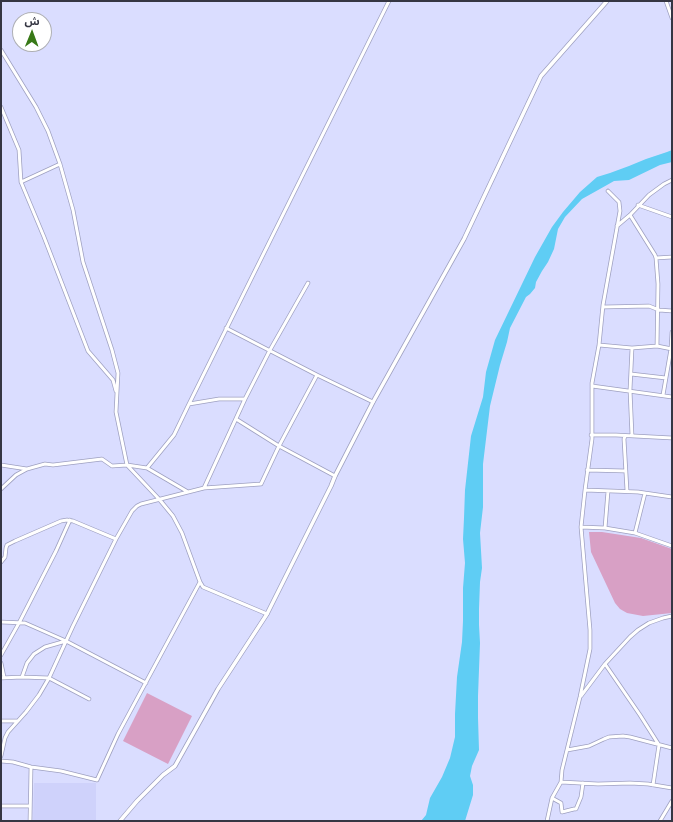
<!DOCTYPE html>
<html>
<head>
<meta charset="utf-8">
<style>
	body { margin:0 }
	#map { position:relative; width:673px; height:822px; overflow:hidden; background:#daddff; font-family:"PT Sans Narrow","Noto Sans Arabic",sans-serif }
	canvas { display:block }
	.frame { position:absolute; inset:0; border:2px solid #353643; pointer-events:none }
	.north { position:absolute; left:12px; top:12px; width:40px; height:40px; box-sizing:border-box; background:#fff; border:1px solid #aeafb4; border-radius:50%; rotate:1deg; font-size:11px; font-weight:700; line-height:16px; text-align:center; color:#353643 }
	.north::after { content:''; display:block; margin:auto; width:14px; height:18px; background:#387917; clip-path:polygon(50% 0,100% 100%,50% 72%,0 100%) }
</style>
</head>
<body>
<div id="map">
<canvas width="673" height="822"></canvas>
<div class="frame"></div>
<div class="north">ش</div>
</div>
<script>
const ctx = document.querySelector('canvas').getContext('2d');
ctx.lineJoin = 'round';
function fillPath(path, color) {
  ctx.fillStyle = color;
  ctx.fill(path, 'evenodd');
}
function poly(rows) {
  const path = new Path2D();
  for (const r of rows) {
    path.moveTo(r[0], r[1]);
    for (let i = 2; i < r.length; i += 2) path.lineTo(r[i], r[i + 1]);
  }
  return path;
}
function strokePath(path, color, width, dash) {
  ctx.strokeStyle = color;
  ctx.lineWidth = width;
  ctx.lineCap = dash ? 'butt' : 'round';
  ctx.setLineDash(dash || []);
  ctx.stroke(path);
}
const built = poly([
	[34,783,96,783,96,821,33,821]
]);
const green = poly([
	[589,532,602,532,641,538,672,549,672,613,643,616,627,613,620,609,615,603,591,552],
	[147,693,192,716,168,764,123,741]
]);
const water = poly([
	[672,150,672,162,660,165,629,180,614,181,607,185,582,199,565,217,558,229,554,249,548,262,542,271,536,282,535,288,530,294,526,297,510,328,507,342,500,365,490,406,483,464,483,507,480,533,482,568,480,582,479,609,479,625,480,643,478,696,478,718,479,750,472,766,470,776,473,785,473,795,465,821,421,821,426,815,430,798,442,777,450,758,455,737,455,714,457,677,462,642,463,621,463,588,465,563,463,539,464,518,465,490,471,436,483,397,486,372,495,340,535,257,552,227,563,212,580,192,597,177,610,173,629,166,646,159,667,152]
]);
const minor = poly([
	[666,1,672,18],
	[1,50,36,107,48,131,60,164,73,210,83,262,112,350,118,373,116,412,127,465,159,499,173,516,182,533,200,582,203,587,267,614],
	[1,107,19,150,21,182,44,237,88,351,113,380,116,391],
	[21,182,60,164],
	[638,205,672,217],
	[630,215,655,255,656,258,658,284,657,346],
	[617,226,630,215,649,195,664,184,672,180],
	[656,258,672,257],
	[603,307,649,306,659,310,672,311],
	[226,328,317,375,373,402],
	[599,345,632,348,657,346,672,349],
	[632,348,630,390,632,436],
	[631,374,666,378],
	[592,386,672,397],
	[663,395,671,349,672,332],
	[189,404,389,1],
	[236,419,279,446,335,476],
	[591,435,616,435,672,438],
	[625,436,624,439,627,491],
	[1,465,27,469],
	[147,468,174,435,189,404,219,399,245,399],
	[587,470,626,471],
	[204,488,245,399,270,350,308,283],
	[1,489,16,475,27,469,45,464,53,465,102,459,112,466,127,465,147,468,188,492],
	[585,490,638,492,672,497],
	[581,527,605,528,635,533,672,546],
	[605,528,608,491],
	[635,533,645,493],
	[1,562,5,557,6,548,7,545,15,541,61,521,67,520,73,521,116,539],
	[1,622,25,623,66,641,146,683],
	[1,655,19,623,56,551,70,520],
	[1,663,4,677],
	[605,664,640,715,659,745,653,785],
	[22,677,27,663,34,654,45,647,66,641],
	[1,678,22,677,49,678,89,699],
	[581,696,605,664,630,637,638,630,649,623,663,618,672,616],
	[1,721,18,721],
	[567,750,589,746,604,739,609,737,623,736,630,737,672,748],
	[1,756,5,738,8,732,26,712,39,695,49,678,73,626,116,539,132,511,137,506,141,504,204,488,261,484,279,446,317,375],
	[1,761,13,762,31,767,61,771,97,780,118,734,200,582],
	[561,782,598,784,630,783,648,784,672,788],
	[552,798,561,803,562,812,574,809,576,809,581,797,583,783],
	[1,806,30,806],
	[30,821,31,767],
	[547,821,552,798,561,782,562,770,580,697,590,649,590,630,581,527,585,490,592,439,592,383,599,345,603,305,620,211,619,202,608,191],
	[660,821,672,801]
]);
const tertiary = poly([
	[120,821,137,801,163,775,175,766,218,689,267,614,331,486,335,476,373,402,464,239,541,76,607,1]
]);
fillPath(built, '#cfd2fb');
fillPath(green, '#d8a0c5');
fillPath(water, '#5fcdf4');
strokePath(minor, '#9ea0c0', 4.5);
strokePath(tertiary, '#9ea0c0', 5);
strokePath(minor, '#fff', 3);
strokePath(tertiary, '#fff', 3.5);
</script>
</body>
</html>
